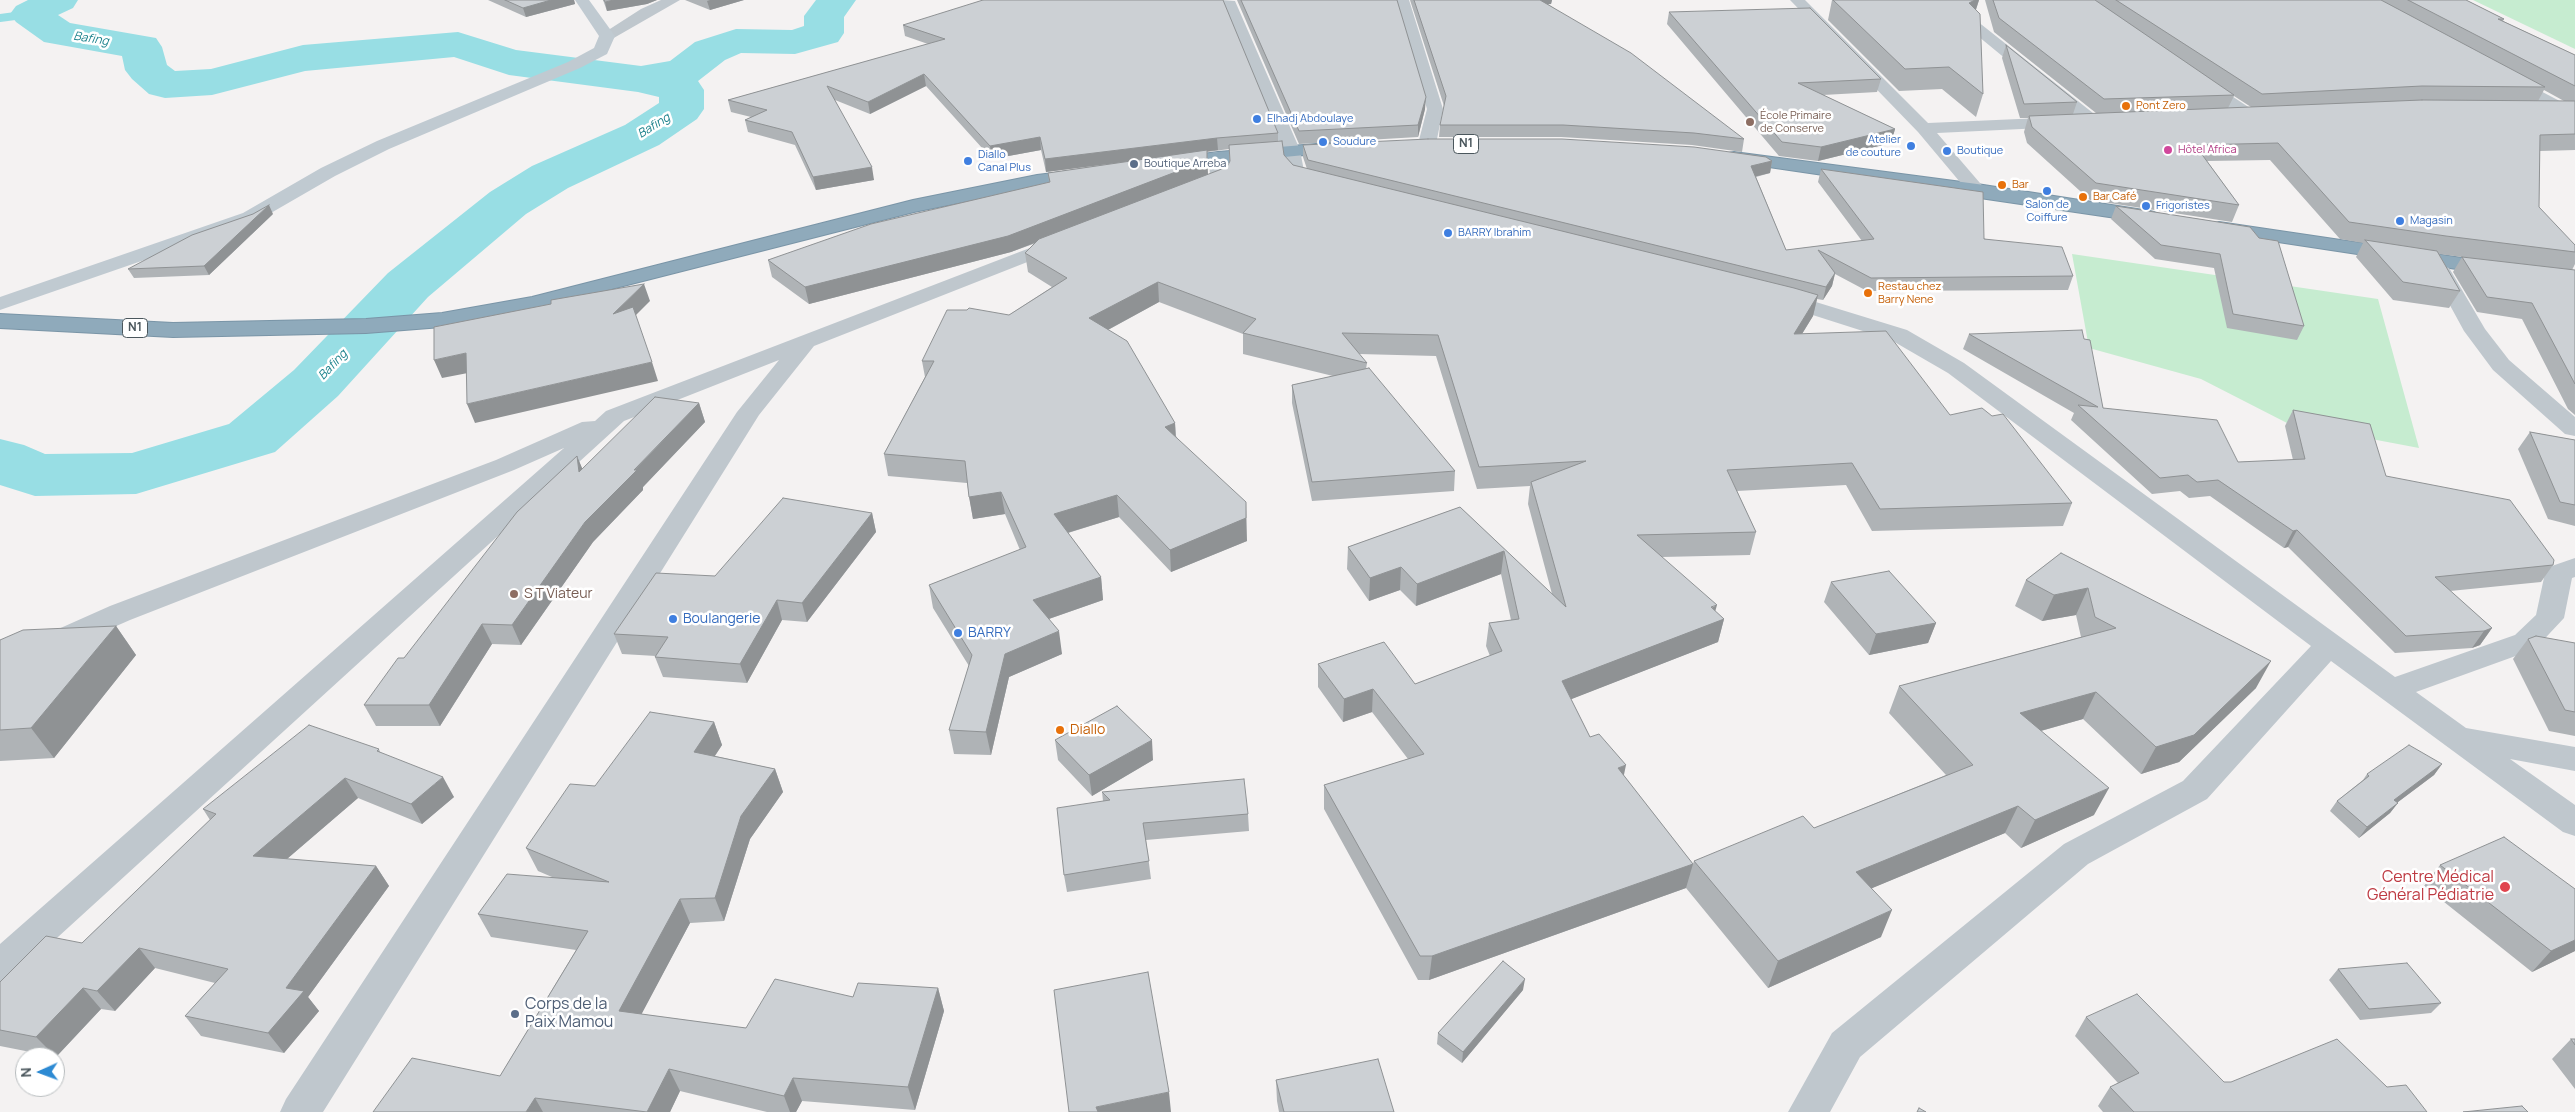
<!DOCTYPE html>
<html>
<head>
<meta charset="utf-8">
<style>
	body { margin:0 }
	#map { position:relative; width:2575px; height:1112px; overflow:hidden; background:#f4f2f2; font-family:Manrope,sans-serif }
	canvas { display:block }
	.north { position:absolute; left:15px; top:1047px; width:50px; height:50px; box-sizing:border-box; background:#fff; border:1px solid #b7bcbe; border-radius:50%; rotate:268deg; font-size:14px; font-weight:700; line-height:20px; text-align:center; color:#4b575d }
	.north::after { content:''; display:block; margin:auto; width:18px; height:22px; background:#2d8ad3; clip-path:polygon(50% 0,100% 100%,50% 72%,0 100%) }
</style>
</head>
<body>
<div id="map">
<canvas width="2575" height="1112"></canvas>
<div class="north">N</div>
</div>
<script>
const ctx = document.querySelector('canvas').getContext('2d');
ctx.lineJoin = 'round';
function fillPath(path, color) {
  ctx.fillStyle = color;
  ctx.fill(path, 'evenodd');
}
function poly(rows) {
  const path = new Path2D();
  for (const r of rows) {
    path.moveTo(r[0], r[1]);
    for (let i = 2; i < r.length; i += 2) path.lineTo(r[i], r[i + 1]);
  }
  return path;
}
function strokePath(path, color, width, dash) {
  ctx.strokeStyle = color;
  ctx.lineWidth = width;
  ctx.lineCap = dash ? 'butt' : 'round';
  ctx.setLineDash(dash || []);
  ctx.stroke(path);
}
function drawText(font, color, halo, rows, align = 'center') {
  ctx.font = font + ' Manrope,sans-serif';
  ctx.lineWidth = 5;
  ctx.setLineDash([]);
  ctx.textBaseline = 'middle';
  ctx.strokeStyle = halo;
  ctx.fillStyle = color;
  for (const [text, x, y, turn = 0] of rows) {
    ctx.save();
    ctx.translate(x, y);
    ctx.rotate((+turn || 0) * Math.PI / 180);
    ctx.textAlign = isNaN(turn) ? turn : align;
    if (halo) ctx.strokeText(text, 0, 0);
    ctx.fillText(text, 0, 0);
    ctx.restore();
  }
}
const green = poly([
	[2473,0,2575,0,2575,49],
	[2072,254,2378,299,2419,448,2287,423,2201,379,2089,348]
]);
const stream = poly([
	[0,18,30,14]
]);
const river = poly([
	[28,0,78,0,73,8,58,15,70,23,156,38,162,47,167,65,175,71,211,69,303,45,458,32,516,50,641,66,670,61,695,42,736,29,792,30,804,26,804,16,816,0,856,0,844,17,844,33,838,42,795,54,741,53,725,60,698,81,704,90,704,109,697,119,659,145,568,188,526,214,428,297,338,396,275,452,136,494,35,496,0,485,0,439,24,445,45,454,132,453,229,424,294,370,388,273,490,192,532,166,625,125,659,103,659,97,638,92,509,75,454,57,305,71,212,95,165,98,149,94,132,79,125,70,122,56,44,42,16,22,10,14,16,6,28,0]
]);
const street = poly([
	[661,0,680,0,612,39,607,41,599,36,641,9,661,0],
	[1221,0,1235,1,1300,150,1304,171,1328,181,1330,185,1328,189,1321,191,1293,182,1286,173,1282,150,1221,0],
	[1395,0,1409,0,1443,109,1436,144,1433,148,1427,149,1421,148,1418,144,1427,109,1395,0],
	[1790,0,1805,0,1928,123,2064,117,2070,118,2073,122,2070,126,2064,127,1937,133,1986,190,1984,194,1977,196,1970,194,1918,132,1790,0],
	[1972,20,1977,21,2098,117,2101,121,2098,125,2086,125,1967,27,1965,24,1972,20],
	[2508,74,2575,109,2575,121,2502,82,2500,79,2508,74],
	[2200,77,2206,79,2256,112,2259,116,2256,120,2244,120,2194,85,2192,82,2194,79,2200,77],
	[1218,152,1224,153,1227,157,1229,180,1227,184,1201,194,1187,194,1185,190,1187,186,1210,177,1209,157,1212,153,1218,152],
	[1061,236,1068,238,1071,242,1068,246,814,346,759,415,323,1112,280,1112,286,1099,737,412,779,360,624,421,13,978,0,983,0,944,564,448,514,470,130,620,0,677,0,655,110,606,496,460,582,422,595,421,606,411,1061,236],
	[2438,259,2445,261,2485,329,2509,360,2575,417,2575,436,2565,434,2493,370,2464,331,2428,265,2431,261,2438,259],
	[1780,291,1907,330,1964,363,2395,677,2515,635,2536,615,2545,573,2549,567,2575,558,2575,577,2572,578,2564,618,2535,649,2416,692,2466,728,2575,747,2575,771,2510,759,2575,805,2575,836,2563,832,2331,661,2207,799,2088,864,1860,1057,1830,1112,1788,1112,1832,1033,2064,844,2183,781,2311,646,1948,373,1891,340,1772,302,1769,297,1772,292,1780,291]
]);
const secondary = poly([
	[575,0,589,0,615,36,607,54,580,68,389,149,335,176,257,221,0,310,0,297,243,213,321,168,377,141,568,62,594,48,599,36,575,0]
]);
const highway = poly([
	[1340,142,1346,143,1349,147,1346,151,1171,168,1165,167,1162,163,1165,159,1171,158,1218,152,1340,142],
	[1734,152,1977,184,2150,211,2157,213,2160,217,2157,221,2150,223,1728,161,1725,157,1728,153,1734,152],
	[1086,169,1093,171,1095,175,1093,179,1037,187,914,212,533,309,442,327,366,333,173,337,0,328,0,314,173,323,366,319,442,313,532,297,913,200,1037,175,1086,169],
	[2219,222,2496,263,2503,265,2506,269,2503,273,2496,275,2212,232,2209,228,2212,224,2219,222]
]);
const wall = poly([
	[488,0,574,0,575,4,526,17],
	[603,0,657,0,647,4,607,11],
	[685,0,744,0,710,10],
	[1235,0,1397,0,1425,109,1418,137,1299,144,1237,0],
	[1410,0,1552,0,1551,4,1548,4,1744,139,1742,152,1692,145,1561,137,1439,137,1440,125,1444,106],
	[1832,0,1979,0,1976,10,1983,94,1976,117,1942,89,1899,91,1828,20],
	[1985,0,2466,0,2504,19,2503,21,2575,55,2575,150,2540,151,2539,207,2575,252,2575,264,2572,270,2575,270,2575,415,2568,409,2522,319,2477,312,2453,272,2462,257,2439,254,2460,291,2449,308,2393,300,2356,257,2363,243,2340,239,2270,160,2207,161,2239,205,2232,222,2090,200,2027,143,2024,132,2028,118,2020,118,2002,58,2006,45,2077,102,2073,114,2096,113,1994,32],
	[2544,90,2564,101,2538,101],
	[2234,96,2251,107,2228,108],
	[1669,12,1881,79,1877,92,1823,95,1895,129,1891,143,1818,161,1779,156,1667,24],
	[903,25,1278,133,1278,141,1284,155,1293,165,1307,169,1303,157,1303,145,1772,161,1770,173,1756,177,1786,250,1862,241,1818,182,1821,169,2073,276,2068,290,1867,291,1835,274,1832,286,1823,300,1817,299,1813,316,1802,334,1950,415,2072,503,2063,526,1872,531,1846,485,1737,491,1756,532,1750,555,1662,557,1715,611,1724,619,1718,642,1571,699,1590,737,1624,776,1693,864,1694,861,1814,828,1946,775,1889,713,1899,686,2081,637,2076,615,2042,621,2015,606,2026,580,2061,553,2256,688,2179,762,2141,774,2083,719,2041,731,2094,815,2021,848,2005,833,1872,888,1881,937,1768,988,1686,888,1429,980,1418,980,1324,809,1324,785,1408,759,1372,712,1343,722,1318,687,1318,664,1415,684,1490,656,1486,646,1489,623,1511,620,1501,574,1416,606,1400,590,1369,601,1347,569,1348,547,1460,507,1552,594,1528,504,1530,486,1477,489,1436,356,1359,354,1367,363,1366,369,1455,471,1454,491,1312,501,1292,403,1292,385,1333,376,1243,354,1243,334,1159,302,1108,330,1175,423,1176,436,1247,541,1171,572,1119,517,1068,533,1101,577,1103,600,1049,619,1062,654,1009,677,991,755,954,754,949,730,969,666,933,608,929,585,1020,550,1005,514,973,519,967,483,888,476,884,454,925,377,922,361,1009,315,1052,287,1028,272,1025,253,1036,243,1011,252,809,304,772,277,768,260,1049,182,1048,173,1108,164,1046,172,1041,150,992,159,926,86,870,114,835,100,874,180,816,190,795,145,748,132,745,120,751,117,731,112,728,100,928,44,905,36],
	[1229,149,1229,163,1227,167,1208,175,1207,152],
	[2116,206,2250,227,2304,326,2297,340,2227,328,2214,268,2155,259,2111,219],
	[273,214,209,275,134,278,128,269],
	[1969,334,2084,339,2103,408,2238,462,2293,460,2285,426,2293,410,2386,476,2553,565,2541,582,2450,591,2492,628,2480,645,2472,648,2395,653,2288,547,2284,548,2210,496,2189,498,2180,491,2152,494,2071,420,2074,413,1963,349],
	[699,403,705,422,643,487,643,490,593,542,521,645,492,644,440,726,376,726,364,705,577,456,582,469],
	[2530,432,2575,440,2575,526,2548,519,2518,449],
	[872,513,876,532,807,622,782,620,747,683,663,677,655,657,656,656,622,654,614,634,715,576],
	[1831,582,1936,623,1928,643,1869,655,1824,602],
	[116,626,136,655,54,758,0,761,0,640],
	[2528,639,2575,643,2575,736,2549,731,2513,659],
	[714,722,722,745,715,756,775,769,783,792,750,839,724,921,690,923,641,1014,746,1028,853,997,938,988,944,1011,915,1110,802,1101,796,1112,767,1112,680,1091,670,1112,373,1112,500,1076,576,950,491,937,478,914,552,877,538,871,526,848,595,786],
	[1055,740,1153,760,1092,796,1058,760],
	[379,749,380,752,454,797,422,824,358,798,287,859,376,866,389,886,308,997,319,1011,284,1053,201,1036,185,1016,215,983,155,968,115,1011,101,1009,56,1057,0,1046,0,982,82,943,210,820,203,809],
	[2442,764,2434,775,2398,802,2390,813,2359,838,2330,811,2337,801,2363,780,2367,774],
	[1102,792,1248,814,1249,831,1146,840,1151,879,1067,892,1064,875,1103,801],
	[2440,865,2575,889,2575,951,2532,972,2424,886],
	[2338,969,2441,1003,2431,1013,2360,1020,2329,980],
	[1523,990,1462,1063,1437,1044,1438,1033],
	[2086,1017,2224,1082,2387,1087,2427,1112,2103,1112,2098,1106,2110,1087,2118,1083,2075,1036],
	[2571,1039,2575,1039,2575,1089,2552,1059],
	[1276,1080,1394,1112,1279,1112,1277,1101]
]);
const shadedWall = poly([
	[551,0,574,0,575,4,526,17,523,8],
	[614,0,657,0,647,4,607,11,605,2],
	[710,0,744,0,710,10,707,1],
	[1532,0,1552,0,1551,4,1531,6],
	[1975,0,1979,0,1973,18,1969,3],
	[924,74,926,86,870,114,868,102],
	[1426,97,1425,109,1418,137,1418,125],
	[1895,129,1891,143,1818,161,1821,147],
	[1040,137,1041,150,992,159,990,146],
	[1217,138,1218,150,1046,172,1045,159],
	[1207,160,1208,176,1011,252,809,304,805,287],
	[1772,161,1770,173,1749,178,1751,166],
	[872,167,874,180,816,190,813,177],
	[269,205,273,214,209,275,204,266],
	[1835,273,1832,286,1823,300,1826,287],
	[1158,282,1159,302,1091,339,1089,318],
	[644,284,650,301,619,332,613,314],
	[1818,295,1813,316,1789,355,1794,334],
	[466,353,473,372,442,378,434,360],
	[652,362,658,381,475,423,467,404],
	[699,403,705,422,643,487,643,490,593,542,521,645,512,625,585,522],
	[1175,423,1176,444,1165,427],
	[577,456,585,475,579,472],
	[1001,492,1005,514,973,519,969,497],
	[1117,495,1119,517,1057,536,1054,514],
	[1246,502,1247,541,1171,572,1170,550],
	[872,513,876,532,807,622,802,603],
	[2297,530,2288,547,2284,548,2293,531],
	[1504,551,1501,574,1416,606,1417,584],
	[1401,567,1400,590,1369,601,1370,578],
	[1101,577,1103,600,1037,623,1033,600],
	[2088,588,2076,615,2042,621,2054,595],
	[777,600,782,620,747,683,740,664],
	[1717,605,1712,623,1724,619,1718,642,1559,704,1562,681],
	[1936,623,1928,643,1869,655,1876,634],
	[482,624,492,644,440,726,429,705],
	[116,626,136,655,54,758,31,728],
	[2492,628,2480,645,2472,648,2484,631],
	[1059,631,1062,654,1009,677,991,755,986,732,1005,654],
	[2271,661,2256,688,2179,762,2141,774,2156,747],
	[1373,689,1372,712,1343,722,1344,699],
	[2096,692,2083,719,2008,740,2020,713],
	[714,722,722,745,702,775,694,752],
	[1152,740,1153,760,1092,796,1089,775],
	[2442,764,2434,775,2386,811,2394,800],
	[1626,765,1621,789,1618,768],
	[775,769,783,792,750,839,724,921,715,898,741,816],
	[443,777,454,797,422,824,411,804],
	[345,778,358,798,267,876,253,856],
	[2109,788,2094,815,2021,848,2035,820],
	[2398,803,2390,813,2359,838,2367,827],
	[2018,806,2005,833,1846,899,1856,872],
	[1693,864,1686,888,1429,980,1432,956],
	[376,866,389,886,308,997,319,1011,284,1053,268,1033,286,988],
	[680,899,690,923,631,1034,619,1011],
	[1892,910,1881,937,1768,988,1778,961],
	[2575,940,2575,951,2532,972,2551,951],
	[139,948,155,968,115,1011,97,991],
	[1525,979,1523,990,1462,1063,1463,1052],
	[83,988,101,1009,56,1057,36,1037],
	[938,988,944,1011,915,1110,908,1087],
	[669,1069,680,1091,670,1112,647,1112],
	[793,1078,802,1101,796,1112,790,1112,784,1096],
	[1169,1092,1171,1112,1097,1112,1096,1107],
	[535,1098,543,1112,526,1112]
]);
const building = poly([
	[505,0,551,0,523,8,505,0],
	[604,0,614,0,605,2,604,0],
	[983,0,1223,0,1278,133,1217,138,1045,159,1040,137,990,146,924,74,868,102,827,86,872,167,813,177,792,132,745,120,767,110,728,100,945,39,903,25,983,0],
	[1241,0,1397,0,1426,97,1418,125,1299,131,1241,0],
	[1414,0,1540,0,1631,53,1744,139,1694,133,1563,125,1440,125,1446,96,1414,0],
	[1833,0,1975,0,1969,3,1980,14,1983,94,1949,67,1905,69,1833,0],
	[1993,0,2095,0,2234,95,2104,99,1999,18,1993,0],
	[2116,0,2381,0,2545,87,2422,86,2262,94,2116,0],
	[2408,0,2466,0,2504,19,2498,19,2575,55,2575,86,2408,0],
	[1810,8,1881,79,1798,83,1895,129,1821,147,1782,142,1669,12,1810,8],
	[2006,45,2077,102,2024,104,2006,45],
	[2422,100,2575,101,2575,134,2540,135,2539,207,2575,245,2575,252,2446,236,2349,222,2278,143,2195,145,2239,205,2096,183,2032,127,2029,116,2422,100],
	[1428,139,1562,139,1694,147,1766,157,1772,161,1751,166,1786,250,1874,239,1821,169,1983,192,1984,239,2062,247,2073,276,1871,278,1818,250,1835,273,1826,287,1308,160,1303,145,1428,139],
	[1282,141,1284,155,1293,165,1794,288,1818,295,1794,334,1886,331,1950,415,1982,408,1992,416,2003,414,2072,503,1880,509,1852,463,1727,470,1756,532,1637,535,1717,605,1711,607,1724,619,1562,681,1590,737,1599,734,1626,765,1618,768,1693,864,1432,956,1420,956,1324,785,1424,754,1373,689,1344,699,1318,664,1384,642,1415,684,1502,651,1489,623,1519,619,1504,551,1417,584,1401,567,1370,578,1348,547,1460,507,1566,607,1531,482,1586,461,1479,467,1438,335,1342,333,1367,363,1243,333,1256,319,1158,282,1089,318,1127,341,1175,423,1165,427,1246,502,1246,518,1170,550,1117,495,1054,514,1101,577,1033,600,1059,631,1005,654,986,732,949,730,972,655,929,585,1026,547,1001,492,969,497,965,461,884,454,934,361,922,361,947,310,967,310,969,308,1009,315,1067,278,1025,253,1039,239,1227,167,1230,161,1229,145,1282,141],
	[1207,150,1207,160,1008,236,805,287,768,260,871,224,1050,182,1048,173,1207,150],
	[269,205,204,266,128,269,192,235,253,214,269,205],
	[2116,206,2250,227,2259,238,2278,241,2304,326,2233,314,2220,254,2161,245,2116,206],
	[2365,240,2437,251,2460,291,2403,282,2365,240],
	[2462,257,2575,270,2575,384,2532,303,2487,297,2462,257],
	[644,284,613,314,633,307,652,362,467,404,466,353,434,360,434,327,551,304,551,300,644,284],
	[2082,330,2084,339,2090,340,2103,408,2217,420,2238,462,2305,459,2293,410,2370,424,2386,476,2510,500,2554,560,2553,565,2435,577,2492,628,2484,631,2406,636,2297,530,2293,531,2218,480,2197,482,2188,475,2160,478,2078,405,2098,407,1969,334,2082,330],
	[1369,368,1455,471,1312,482,1292,385,1369,368],
	[655,397,699,403,634,470,637,470,585,522,512,625,482,624,429,705,364,705,398,658,404,658,517,512,577,456,579,472,655,397],
	[2530,432,2575,440,2575,505,2560,502,2530,432],
	[783,498,872,513,802,603,777,600,740,664,655,657,668,637,614,634,656,573,715,576,783,498],
	[2061,553,2271,661,2194,735,2156,747,2096,692,2020,713,2109,788,2035,820,2018,806,1856,872,1892,910,1778,961,1694,861,1803,816,1814,828,1973,765,1899,686,2116,628,2095,617,2088,588,2054,595,2026,580,2061,553],
	[1889,571,1936,623,1876,634,1831,582,1889,571],
	[116,626,31,728,0,730,0,640,23,630,116,626],
	[2536,636,2575,643,2575,712,2565,710,2528,639,2536,636],
	[1117,706,1152,740,1089,775,1055,740,1117,706],
	[650,712,714,722,694,752,775,769,741,816,715,898,680,899,619,1011,746,1028,775,979,853,997,858,983,938,988,908,1087,793,1078,784,1096,669,1069,647,1112,535,1098,526,1112,373,1112,412,1058,500,1076,588,931,478,914,507,874,609,882,526,848,570,784,595,786,650,712],
	[309,725,379,749,377,751,443,777,411,804,345,778,253,856,376,866,286,988,304,991,268,1033,185,1016,228,969,139,948,97,991,83,988,36,1037,0,1030,0,982,46,936,82,943,216,814,203,809,309,725],
	[2409,745,2442,764,2394,800,2398,803,2367,827,2337,801,2369,776,2367,774,2409,745],
	[1244,779,1248,814,1143,823,1149,861,1064,875,1057,808,1110,800,1102,792,1244,779],
	[2504,837,2575,889,2575,940,2551,951,2440,865,2504,837],
	[1503,961,1525,979,1463,1052,1438,1033,1503,961],
	[2407,963,2441,1003,2369,1009,2338,969,2407,963],
	[1148,972,1169,1092,1096,1107,1098,1112,1069,1112,1054,990,1148,972],
	[2137,994,2224,1082,2231,1082,2337,1039,2387,1087,2406,1085,2427,1112,2134,1112,2110,1087,2139,1073,2086,1017,2137,994],
	[2571,1039,2575,1039,2575,1045,2571,1039],
	[1378,1059,1394,1112,1284,1112,1276,1080,1378,1059],
	[2522,1106,2528,1112,2463,1112,2522,1106],
	[1919,1108,1926,1112,1917,1112,1919,1108]
]);
const markers = [
	[2126,106,5,"#e8710a"],
	[1257,119,5,"#3f7fe0"],
	[1750,122,5,"#8d6e63"],
	[1323,142,5,"#3f7fe0"],
	[1911,146,5,"#3f7fe0"],
	[2168,150,5,"#d1479c"],
	[1947,151,5,"#3f7fe0"],
	[968,161,5,"#3f7fe0"],
	[1134,164,5,"#5c6f8a"],
	[2002,185,5,"#e8710a"],
	[2047,191,5,"#3f7fe0"],
	[2083,197,5,"#e8710a"],
	[2146,206,5,"#3f7fe0"],
	[2400,221,5,"#3f7fe0"],
	[1448,233,5,"#3f7fe0"],
	[1868,293,5,"#e8710a"],
	[514,594,5,"#8d6e63"],
	[673,619,5,"#3f7fe0"],
	[958,633,5,"#3f7fe0"],
	[1060,730,5,"#e8710a"],
	[2505,887,6,"#e0444e"],
	[515,1014,5,"#5c6f8a"]
];
const farFoodnames = [
	["Pont Zero",2136,106],
	["Bar",2012,185],
	["Bar Café",2093,197],
	["Restau chez",1878,287],
	["Barry Nene",1878,300]
];
const farEducationnames = [
	["École Primaire",1760,116],
	["de Conserve",1760,129]
];
const farShopnames = [
	["Elhadj Abdoulaye",1267,119],
	["Atelier",1901,140,"right"],
	["de couture",1901,153,"right"],
	["Soudure",1333,142],
	["Boutique",1957,151],
	["Diallo",978,155],
	["Canal Plus",978,168],
	["Salon de",2047,205,"center"],
	["Coiffure",2047,218,"center"],
	["Frigoristes",2156,206],
	["Magasin",2410,221],
	["BARRY Ibrahim",1458,233]
];
const farHotelnames = [
	["Hôtel Africa",2178,150]
];
const farServicenames = [
	["Boutique Arreba",1144,164]
];
const farWaternames = [
	["Bafing",91,39,9],
	["Bafing",654,126,-32],
	["Bafing",333,365,-47]
];
const shields = [
	[1466,144,25],
	[135,328,25]
];
const shieldNames = [
	["N1",1466,144],
	["N1",135,328]
];
const educationNames = [
	["S T Viateur",524,594]
];
const shopNames = [
	["Boulangerie",683,619],
	["BARRY",968,633]
];
const foodNames = [
	["Diallo",1070,730]
];
const nearHealthnames = [
	["Centre Médical",2494,878],
	["Général Pédiatrie",2494,896]
];
const nearServicenames = [
	["Corps de la",525,1005],
	["Paix Mamou",525,1023]
];
fillPath(green, '#c6ecd0');
strokePath(stream, '#98dee4', 8);
fillPath(river, '#98dee4');
strokePath(highway, '#7a95a7', 2);
fillPath(street, '#bfc7cd');
fillPath(secondary, '#c0cad1');
fillPath(highway, '#8faabb');
fillPath(wall, '#afb3b6');
fillPath(shadedWall, '#8f9294');
fillPath(building, '#ccd0d4');
strokePath(building, '#8f9294', 1);
for (const [x, y, r, color] of markers) {
  const dot = new Path2D();
  dot.arc(x, y, r, 0, 2 * Math.PI);
  ctx.fillStyle = color;
  ctx.fill(dot);
  strokePath(dot, '#fff', 2);
}
drawText('11px', '#c56008', '#fff', farFoodnames, 'left');
drawText('11px', '#785e54', '#fff', farEducationnames, 'left');
drawText('11px', '#366cbe', '#fff', farShopnames, 'left');
drawText('11px', '#b23c85', '#fff', farHotelnames, 'left');
drawText('11px', '#4e5e75', '#fff', farServicenames, 'left');
drawText('italic 12px', '#1a818b', '#fff', farWaternames);
for (const [x, y, w] of shields) {
  const box = new Path2D();
  box.roundRect(x - w / 2, y - 9.5, w, 19, 4);
  ctx.fillStyle = '#fff';
  ctx.fill(box);
  strokePath(box, '#4b575d', 1);
}
drawText('bold 12px', '#4b575d', null, shieldNames);
drawText('14px', '#785e54', '#fff', educationNames, 'left');
drawText('14px', '#366cbe', '#fff', shopNames, 'left');
drawText('14px', '#c56008', '#fff', foodNames, 'left');
drawText('16px', '#be3a42', '#fff', nearHealthnames, 'right');
drawText('16px', '#4e5e75', '#fff', nearServicenames, 'left');
</script>
</body>
</html>
